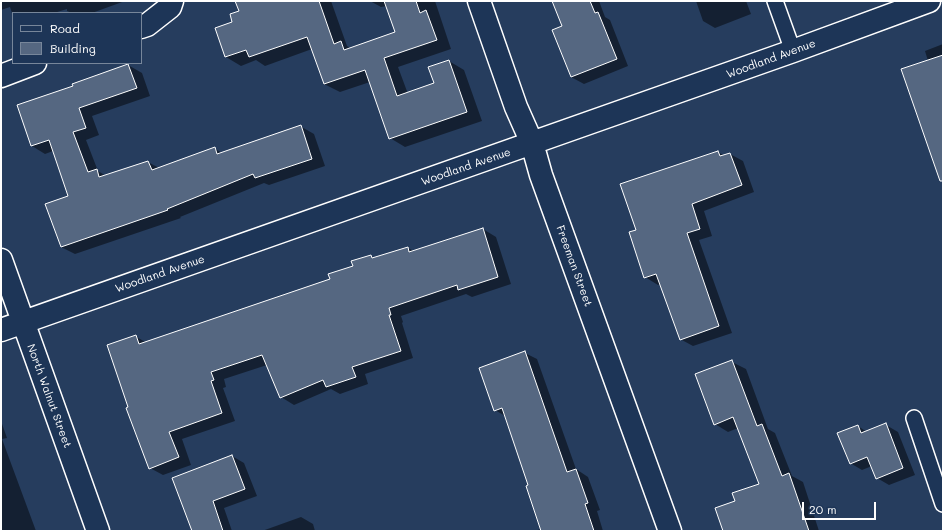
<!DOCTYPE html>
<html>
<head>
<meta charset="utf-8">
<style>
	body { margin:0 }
	#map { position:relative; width:944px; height:532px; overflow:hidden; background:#263d5e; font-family:Mali,sans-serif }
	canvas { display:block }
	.frame { position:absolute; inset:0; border:2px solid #fff; pointer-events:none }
	.legend { position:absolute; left:12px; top:12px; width:130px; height:52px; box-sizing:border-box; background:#1d3557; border:1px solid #77869a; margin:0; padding:5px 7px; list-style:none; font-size:12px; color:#fff }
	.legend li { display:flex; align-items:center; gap:8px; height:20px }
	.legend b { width:20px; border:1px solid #77869a }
	.scale { position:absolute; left:802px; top:502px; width:74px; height:18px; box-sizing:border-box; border:2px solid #fff; border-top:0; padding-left:5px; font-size:12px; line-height:14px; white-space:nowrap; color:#fff; -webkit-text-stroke:3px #1d3557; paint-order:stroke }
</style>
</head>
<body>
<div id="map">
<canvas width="944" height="532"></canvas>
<div class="frame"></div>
<ul class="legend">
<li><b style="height:5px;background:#1d3557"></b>Road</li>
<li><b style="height:11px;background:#556781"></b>Building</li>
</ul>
<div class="scale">20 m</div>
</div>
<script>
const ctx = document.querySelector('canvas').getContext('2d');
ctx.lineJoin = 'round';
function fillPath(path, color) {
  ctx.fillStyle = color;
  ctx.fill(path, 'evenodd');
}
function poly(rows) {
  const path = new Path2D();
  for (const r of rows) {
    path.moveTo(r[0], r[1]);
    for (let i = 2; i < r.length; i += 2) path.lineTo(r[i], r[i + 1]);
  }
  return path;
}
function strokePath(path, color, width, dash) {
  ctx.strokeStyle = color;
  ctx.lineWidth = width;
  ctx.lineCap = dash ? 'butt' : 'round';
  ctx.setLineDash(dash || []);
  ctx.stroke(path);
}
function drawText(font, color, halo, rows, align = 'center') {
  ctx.font = font + ' Mali,sans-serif';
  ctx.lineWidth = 3;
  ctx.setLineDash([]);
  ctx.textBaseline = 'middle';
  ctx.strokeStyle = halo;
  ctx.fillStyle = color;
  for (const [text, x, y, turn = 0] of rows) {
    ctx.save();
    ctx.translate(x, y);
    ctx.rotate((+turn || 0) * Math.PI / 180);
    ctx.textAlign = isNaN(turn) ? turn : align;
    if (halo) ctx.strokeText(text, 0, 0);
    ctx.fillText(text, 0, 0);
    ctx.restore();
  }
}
const shadow = poly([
	[1,1,125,1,92,13,72,13,67,11,67,9,54,13,13,13,13,16,10,7,1,10],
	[237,1,331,1,347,46,351,49,396,32,387,6,381,7,370,1,435,1,451,49,398,67,408,94,435,84,449,61,464,70,482,121,405,147,390,138,370,82,340,92,324,84,312,49,265,66,256,60,241,66,226,57,234,23,240,12],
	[553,1,599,1,605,17,610,20,628,66,584,84,571,77,563,27],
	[696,1,746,1,751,14,715,28,703,21],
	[943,44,943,163,928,61,925,51],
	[128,65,142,73,150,96,92,116,99,135,86,140,98,171,106,176,148,162,159,168,214,148,222,153,300,126,314,134,325,166,269,185,264,183,180,217,181,218,75,254,61,247,69,196,53,151,45,154,32,146,18,105,74,86,73,84],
	[718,152,725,156,730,154,743,161,754,192,704,211,712,236,699,240,732,333,693,346,680,339,661,284,658,285,645,277,637,230],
	[483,229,496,237,511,284,472,297,466,294,401,316,403,322,402,323,413,358,365,374,368,384,340,394,331,389,294,405,281,397,267,365,224,379,226,387,223,388,235,421,182,439,191,465,163,475,150,468,129,407,135,336,147,343,331,280,371,256,375,258,408,248,414,251],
	[525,353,537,359,576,469,588,477,600,510,597,511,603,531,534,531,541,529,529,486,505,416,495,410],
	[732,362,746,369,768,429,775,433,792,476,803,482,819,531,724,531,736,502,760,484,738,428,728,432,715,424],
	[1,421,7,438,2,439,36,531,1,531],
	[886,425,898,432,915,475,889,485,877,478,872,466,862,470,850,463,858,426,867,432],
	[232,456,244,463,257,496,224,508,232,531,191,531,193,530],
	[301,517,313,524,315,531,262,531]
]);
const building = poly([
	[235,1,319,1,334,44,341,41,344,50,395,32,384,1,416,1,420,13,426,10,437,40,384,58,397,96,434,83,428,67,449,60,467,112,389,139,365,70,324,84,307,37,249,57,246,50,225,57,215,28,232,22,230,14,239,11,235,1],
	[552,1,590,1,595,13,598,12,617,59,571,77,552,30,562,26,552,1],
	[943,55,943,181,940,181,901,69,943,55],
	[128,64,137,88,79,108,86,128,73,132,88,172,97,169,99,177,148,161,152,170,215,147,217,154,301,125,312,159,255,178,253,174,167,209,168,210,61,247,45,204,68,196,49,140,31,146,17,105,73,86,72,84,128,64],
	[718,151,720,156,730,153,742,185,692,204,700,229,687,233,719,326,680,340,656,274,644,278,629,232,636,230,620,184,718,151],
	[483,228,498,277,458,290,457,285,389,308,391,315,389,315,401,351,352,367,356,377,326,387,323,380,280,398,262,355,211,372,214,380,211,381,222,413,169,432,179,457,149,469,126,408,128,407,107,345,136,335,139,344,330,279,328,274,353,266,351,261,371,255,372,258,408,247,409,252,483,228],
	[525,351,567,472,576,469,588,503,585,504,594,531,541,531,526,486,528,485,502,408,494,411,479,368,525,351],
	[732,360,757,426,762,424,782,476,789,473,809,531,723,531,715,508,735,501,732,493,759,484,733,417,714,425,695,374,732,360],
	[886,423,903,468,876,479,867,457,850,464,837,433,858,425,861,433,886,423],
	[232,455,245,489,213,501,223,531,192,531,172,478,232,455]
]);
const service = poly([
	[775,1,793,51],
	[914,418,943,504]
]);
const minor = poly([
	[479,1,516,107,532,143,541,175,670,531],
	[141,27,147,25,170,7,172,1],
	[1,76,35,63],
	[1,260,98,531],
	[1,330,793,51,929,1]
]);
const streetNames = [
	["Woodland Avenue",771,59,-20],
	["Woodland Avenue",466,167,-19],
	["Freeman Street",574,266,70],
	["Woodland Avenue",160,274,-19],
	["North Walnut Street",49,396,70]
];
fillPath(shadow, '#0007');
fillPath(building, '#556781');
strokePath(building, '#fff', 1);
strokePath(service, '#fff', 18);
strokePath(minor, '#fff', 25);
strokePath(service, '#1d3557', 15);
strokePath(minor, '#1d3557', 22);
drawText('11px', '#fff', '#1d3557', streetNames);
</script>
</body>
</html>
